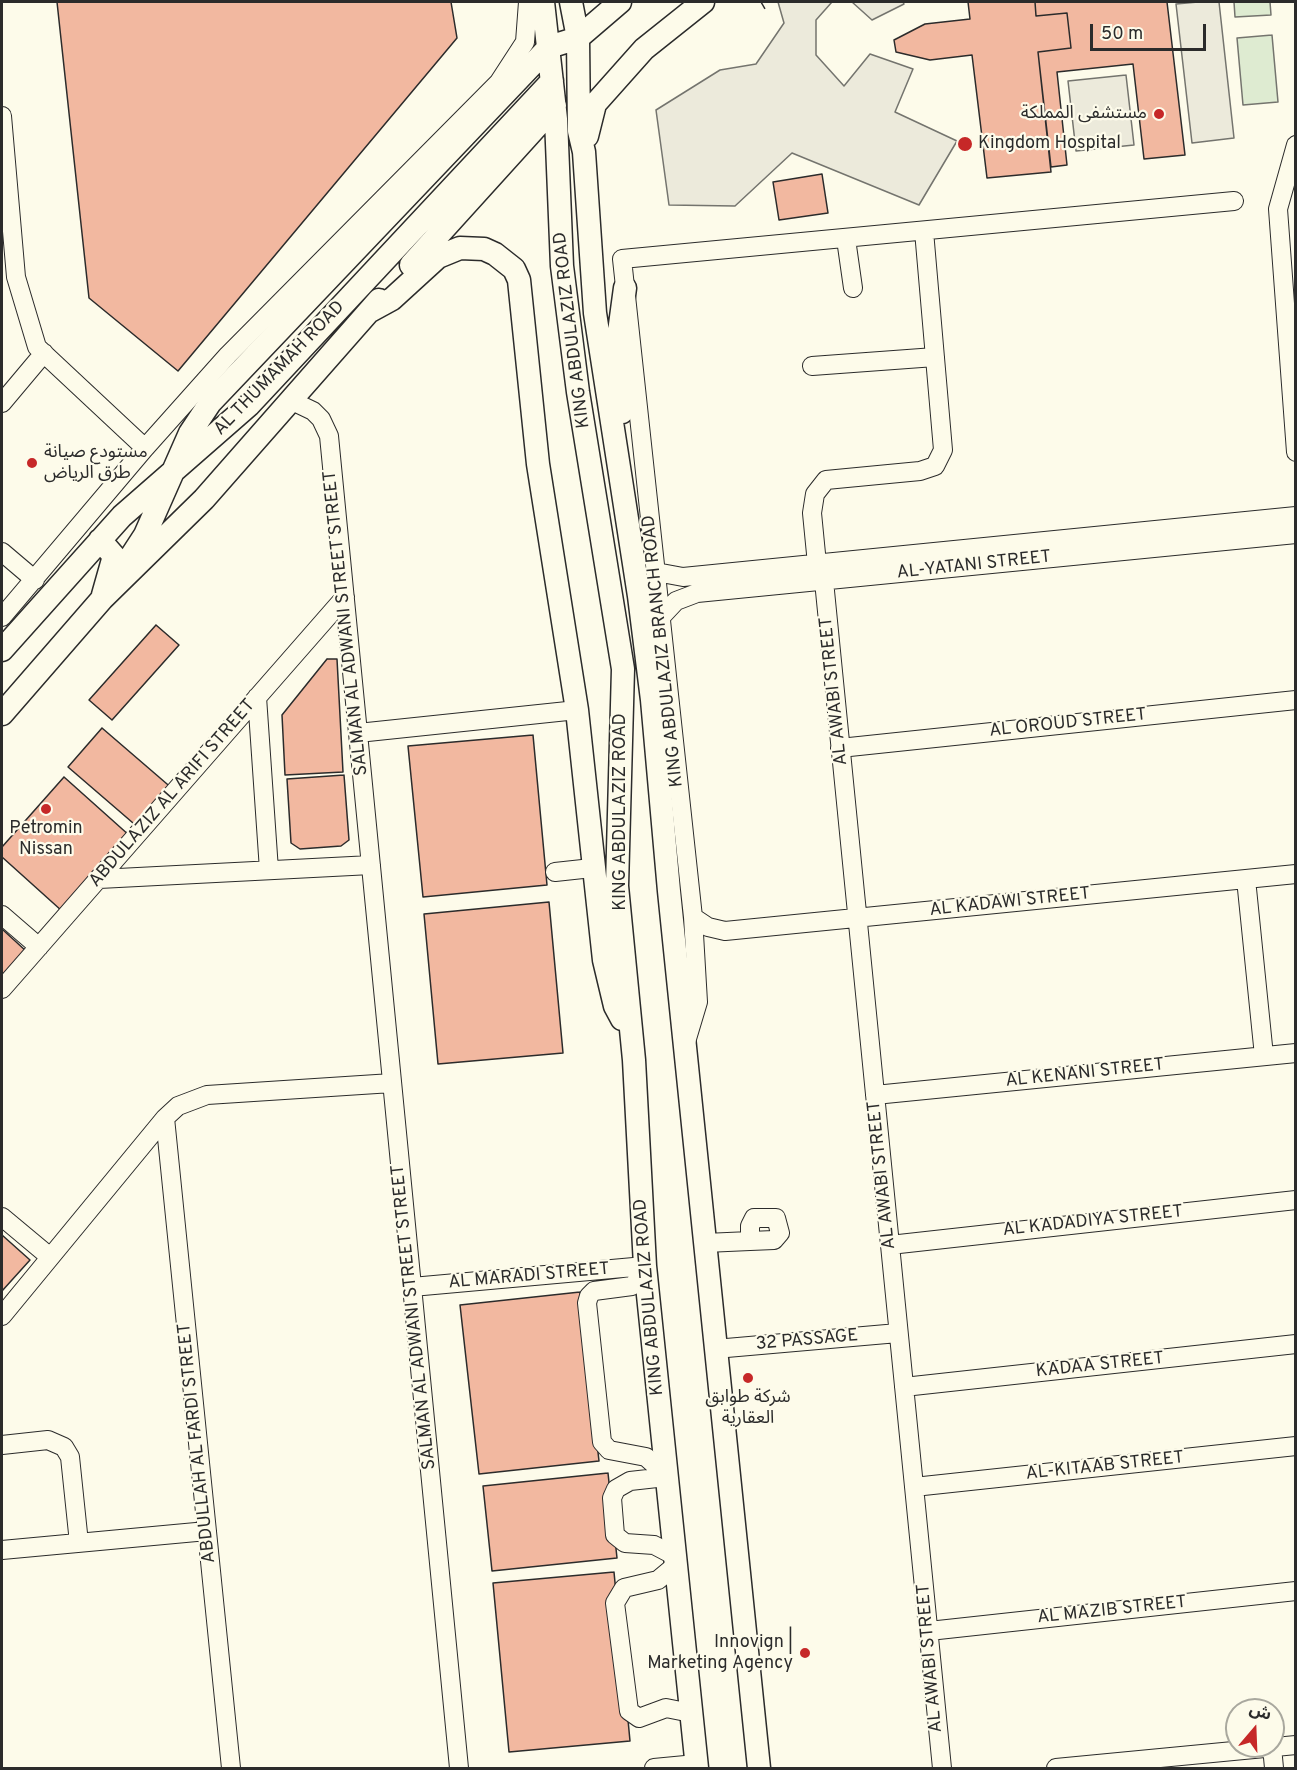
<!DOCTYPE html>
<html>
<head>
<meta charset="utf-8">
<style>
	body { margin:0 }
	#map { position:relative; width:1297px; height:1770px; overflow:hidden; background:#fdfbea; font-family:Overpass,"Noto Sans Arabic",sans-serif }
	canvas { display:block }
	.frame { position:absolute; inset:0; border:3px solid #2b2b2b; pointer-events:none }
	.north { position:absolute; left:1225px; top:1698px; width:60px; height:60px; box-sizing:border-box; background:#fdfbea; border:2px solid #a9a89e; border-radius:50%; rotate:19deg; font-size:16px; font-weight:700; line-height:24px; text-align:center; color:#2b2b2b }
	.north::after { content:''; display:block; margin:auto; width:21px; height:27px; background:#c62828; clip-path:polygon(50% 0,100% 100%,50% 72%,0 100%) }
	.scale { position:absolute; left:1090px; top:24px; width:116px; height:27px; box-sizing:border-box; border:3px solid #2b2b2b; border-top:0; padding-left:8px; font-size:18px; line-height:21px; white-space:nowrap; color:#2b2b2b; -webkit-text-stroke:4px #fdfbea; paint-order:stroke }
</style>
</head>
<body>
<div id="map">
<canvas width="1297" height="1770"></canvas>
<div class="frame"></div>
<div class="north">ش</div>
<div class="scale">50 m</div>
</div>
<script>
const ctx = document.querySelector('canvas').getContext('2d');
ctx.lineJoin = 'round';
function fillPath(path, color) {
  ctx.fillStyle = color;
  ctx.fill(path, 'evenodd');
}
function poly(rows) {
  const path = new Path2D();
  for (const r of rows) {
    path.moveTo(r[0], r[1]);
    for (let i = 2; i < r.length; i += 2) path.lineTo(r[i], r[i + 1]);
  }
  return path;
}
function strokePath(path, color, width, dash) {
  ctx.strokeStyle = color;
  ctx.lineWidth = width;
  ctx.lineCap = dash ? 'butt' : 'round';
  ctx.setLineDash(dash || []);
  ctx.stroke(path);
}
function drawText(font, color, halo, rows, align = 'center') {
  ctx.font = font + ' Overpass,"Noto Sans Arabic",sans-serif';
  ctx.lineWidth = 4.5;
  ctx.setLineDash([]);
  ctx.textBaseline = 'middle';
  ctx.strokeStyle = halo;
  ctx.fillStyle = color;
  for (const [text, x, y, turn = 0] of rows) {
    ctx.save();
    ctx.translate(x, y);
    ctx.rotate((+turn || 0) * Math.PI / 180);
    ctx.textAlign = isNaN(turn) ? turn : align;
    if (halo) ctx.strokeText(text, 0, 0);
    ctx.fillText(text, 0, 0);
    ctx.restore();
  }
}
const green = poly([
	[1234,2,1270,2,1271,15,1235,17,1234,2],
	[1272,35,1278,102,1243,105,1237,38,1272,35]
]);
const parking = poly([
	[778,2,832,2,816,20,816,55,844,86,870,54,913,69,895,112,957,141,919,205,792,153,735,206,669,205,656,110,720,70,756,64,784,23,778,2],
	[852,2,903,2,904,4,872,20,852,2],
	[1198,2,1219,2,1234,138,1192,143,1176,4,1198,2],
	[1126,75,1134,145,1076,151,1068,81,1126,75]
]);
const building = poly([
	[57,2,451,2,457,38,178,371,89,298,57,2],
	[968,2,1035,2,1036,16,1067,13,1071,48,1038,52,1051,172,987,178,972,55,930,60,896,52,894,40,925,24,970,19,968,2],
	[1035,2,1167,2,1185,155,1144,159,1133,64,1057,72,1067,165,1051,167,1038,52,1071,48,1067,13,1036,16,1035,2],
	[822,174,828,213,779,220,773,182,822,174],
	[156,625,179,645,112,720,89,700,156,625],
	[327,659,337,659,343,772,285,775,282,715,327,659],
	[102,728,174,790,140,829,68,767,102,728],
	[533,735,547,885,423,897,408,746,533,735],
	[344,775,349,840,341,846,300,849,291,843,287,779,344,775],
	[64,777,130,836,62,911,2,857,2,847,64,777],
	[549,902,563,1053,438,1064,424,914,549,902],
	[2,929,26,951,2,978,2,929],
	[2,1235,30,1260,2,1291,2,1235],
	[580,1292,599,1461,479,1474,460,1305,580,1292],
	[608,1473,617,1558,492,1571,483,1486,608,1473],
	[614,1572,630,1741,509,1752,493,1583,614,1572]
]);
const minor = poly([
	[2,116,16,277,37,347,145,448],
	[1296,145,1278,209,1296,452],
	[846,239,853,288],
	[812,366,935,357],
	[290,400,313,411,321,419,329,436,459,1768],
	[2,403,44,353],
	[2,552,35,580],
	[817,564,812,513,815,494,826,480,920,471,935,466,943,450,924,231],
	[656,572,683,577,1296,516],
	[824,581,942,1768],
	[2,617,145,448,228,355,499,82,525,42,528,2],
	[661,617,676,601,697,593,1296,534],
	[257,697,269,870],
	[358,733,577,710],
	[840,748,1296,700],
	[555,872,592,868],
	[99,879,371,865],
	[1246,879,1264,1056],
	[2,915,39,947],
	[693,917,708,927,725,931,1296,874],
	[2,989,345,597],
	[686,1042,698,1002,693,917,622,259,1234,201],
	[875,1095,1296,1053],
	[165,1118,231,1768],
	[2,1217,50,1257],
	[705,1243,750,1241,774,1240,780,1233,776,1218,754,1218,750,1226,750,1241],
	[890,1245,1296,1200],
	[646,1272,632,1286,594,1291,589,1296,587,1303,602,1442,609,1450,646,1457,666,1475],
	[412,1287,645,1266],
	[2,1316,165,1118,178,1106,207,1095,392,1083],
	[715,1349,898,1333],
	[904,1387,1296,1344],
	[2,1445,48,1440,64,1447,70,1457,79,1543],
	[666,1477,630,1481,616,1489,612,1498,615,1535,625,1543,654,1545,675,1556],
	[914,1487,1296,1446],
	[2,1550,207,1531],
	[676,1565,658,1580,624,1588,615,1603,629,1711,639,1718,666,1708,691,1713],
	[929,1631,1296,1591],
	[1272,1747,1274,1768],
	[654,1768,696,1764],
	[1056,1768,1296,1745]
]);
const major = poly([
	[543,2,556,119,562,266,578,392,623,669,617,886,634,1060,645,1266,697,1768],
	[571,2,578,38,579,131,584,152,595,313,639,596,652,700,669,891,759,1768],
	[587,136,595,104,644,49,703,2],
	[411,265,555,106],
	[370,311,392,299,438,257,460,248,484,249,495,254,514,269,519,280,538,464,577,710,604,960,615,1006,622,1019],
	[622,412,617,347,625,288],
	[100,540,114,556,103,595],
	[130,558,145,535,190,433,210,403,549,47,578,38,620,2],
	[2,650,122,516,249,405,552,81],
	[2,714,102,599,204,499,379,300]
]);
const fence = poly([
	[761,2,765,9]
]);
const markers = [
	[1159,114,6,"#c62828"],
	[965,144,8,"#c62828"],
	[32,463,6,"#c62828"],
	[46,809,6,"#c62828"],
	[748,1378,6,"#c62828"],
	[805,1653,6,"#c62828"]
];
const poiNames = [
	["مستشفى المملكة",1147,114],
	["Kingdom Hospital",978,144,"left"],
	["مستودع صيانة",44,453,"left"],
	["طرق الرياض",44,474,"left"],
	["Petromin",46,829,"center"],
	["Nissan",46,850,"center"],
	["شركة طوابق",748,1398,"center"],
	["العقارية",748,1419,"center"],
	["Innovign |",793,1643],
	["Marketing Agency",793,1664]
];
const streetNames = [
	["KING ABDULAZIZ ROAD",573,330,-97],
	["AL THUMAMAH ROAD",280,369,-46],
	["AL-YATANI STREET",974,566,-6],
	["SALMAN AL ADWANI STREET STREET",347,623,-96],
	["KING ABDULAZIZ BRANCH ROAD",664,651,-96],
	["AL AWABI STREET",835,691,-96],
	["AL OROUD STREET",1068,724,-6],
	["ABDULAZIZ AL ARIFI STREET",173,794,-49],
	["KING ABDULAZIZ ROAD",621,812,-90],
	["AL KADAWI STREET",1010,903,-6],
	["AL KENANI STREET",1085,1074,-6],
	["AL AWABI STREET",883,1175,-96],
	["AL KADADIYA STREET",1093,1222,-6],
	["AL MARADI STREET",529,1277,-5],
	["KING ABDULAZIZ ROAD",650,1297,-95],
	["SALMAN AL ADWANI STREET STREET",415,1317,-96],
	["32 PASSAGE",807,1341,-5],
	["KADAA STREET",1100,1366,-6],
	["ABDULLAH AL FARDI STREET",198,1443,-96],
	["AL-KITAAB STREET",1105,1467,-6],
	["AL MAZIB STREET",1112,1611,-6],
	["AL AWABI STREET",931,1658,-95]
];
fillPath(green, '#deebd1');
strokePath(green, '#74746e', 1.5);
fillPath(parking, '#eceadb');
strokePath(parking, '#74746e', 1.5);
fillPath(building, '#f2b8a0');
strokePath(building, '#2b2b2b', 1.5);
strokePath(minor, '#2b2b2b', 20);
strokePath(major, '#2b2b2b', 25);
strokePath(minor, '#fdfbea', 18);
strokePath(major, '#fdfbea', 22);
strokePath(fence, '#2b2b2b', 1.5, [8, 3]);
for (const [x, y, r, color] of markers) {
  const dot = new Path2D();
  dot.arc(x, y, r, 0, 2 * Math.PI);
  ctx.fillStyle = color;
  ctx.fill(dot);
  strokePath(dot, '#fdfbea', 2);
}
drawText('18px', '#2b2b2b', '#fdfbea', poiNames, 'right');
drawText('18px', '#2b2b2b', '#fdfbea', streetNames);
</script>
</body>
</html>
